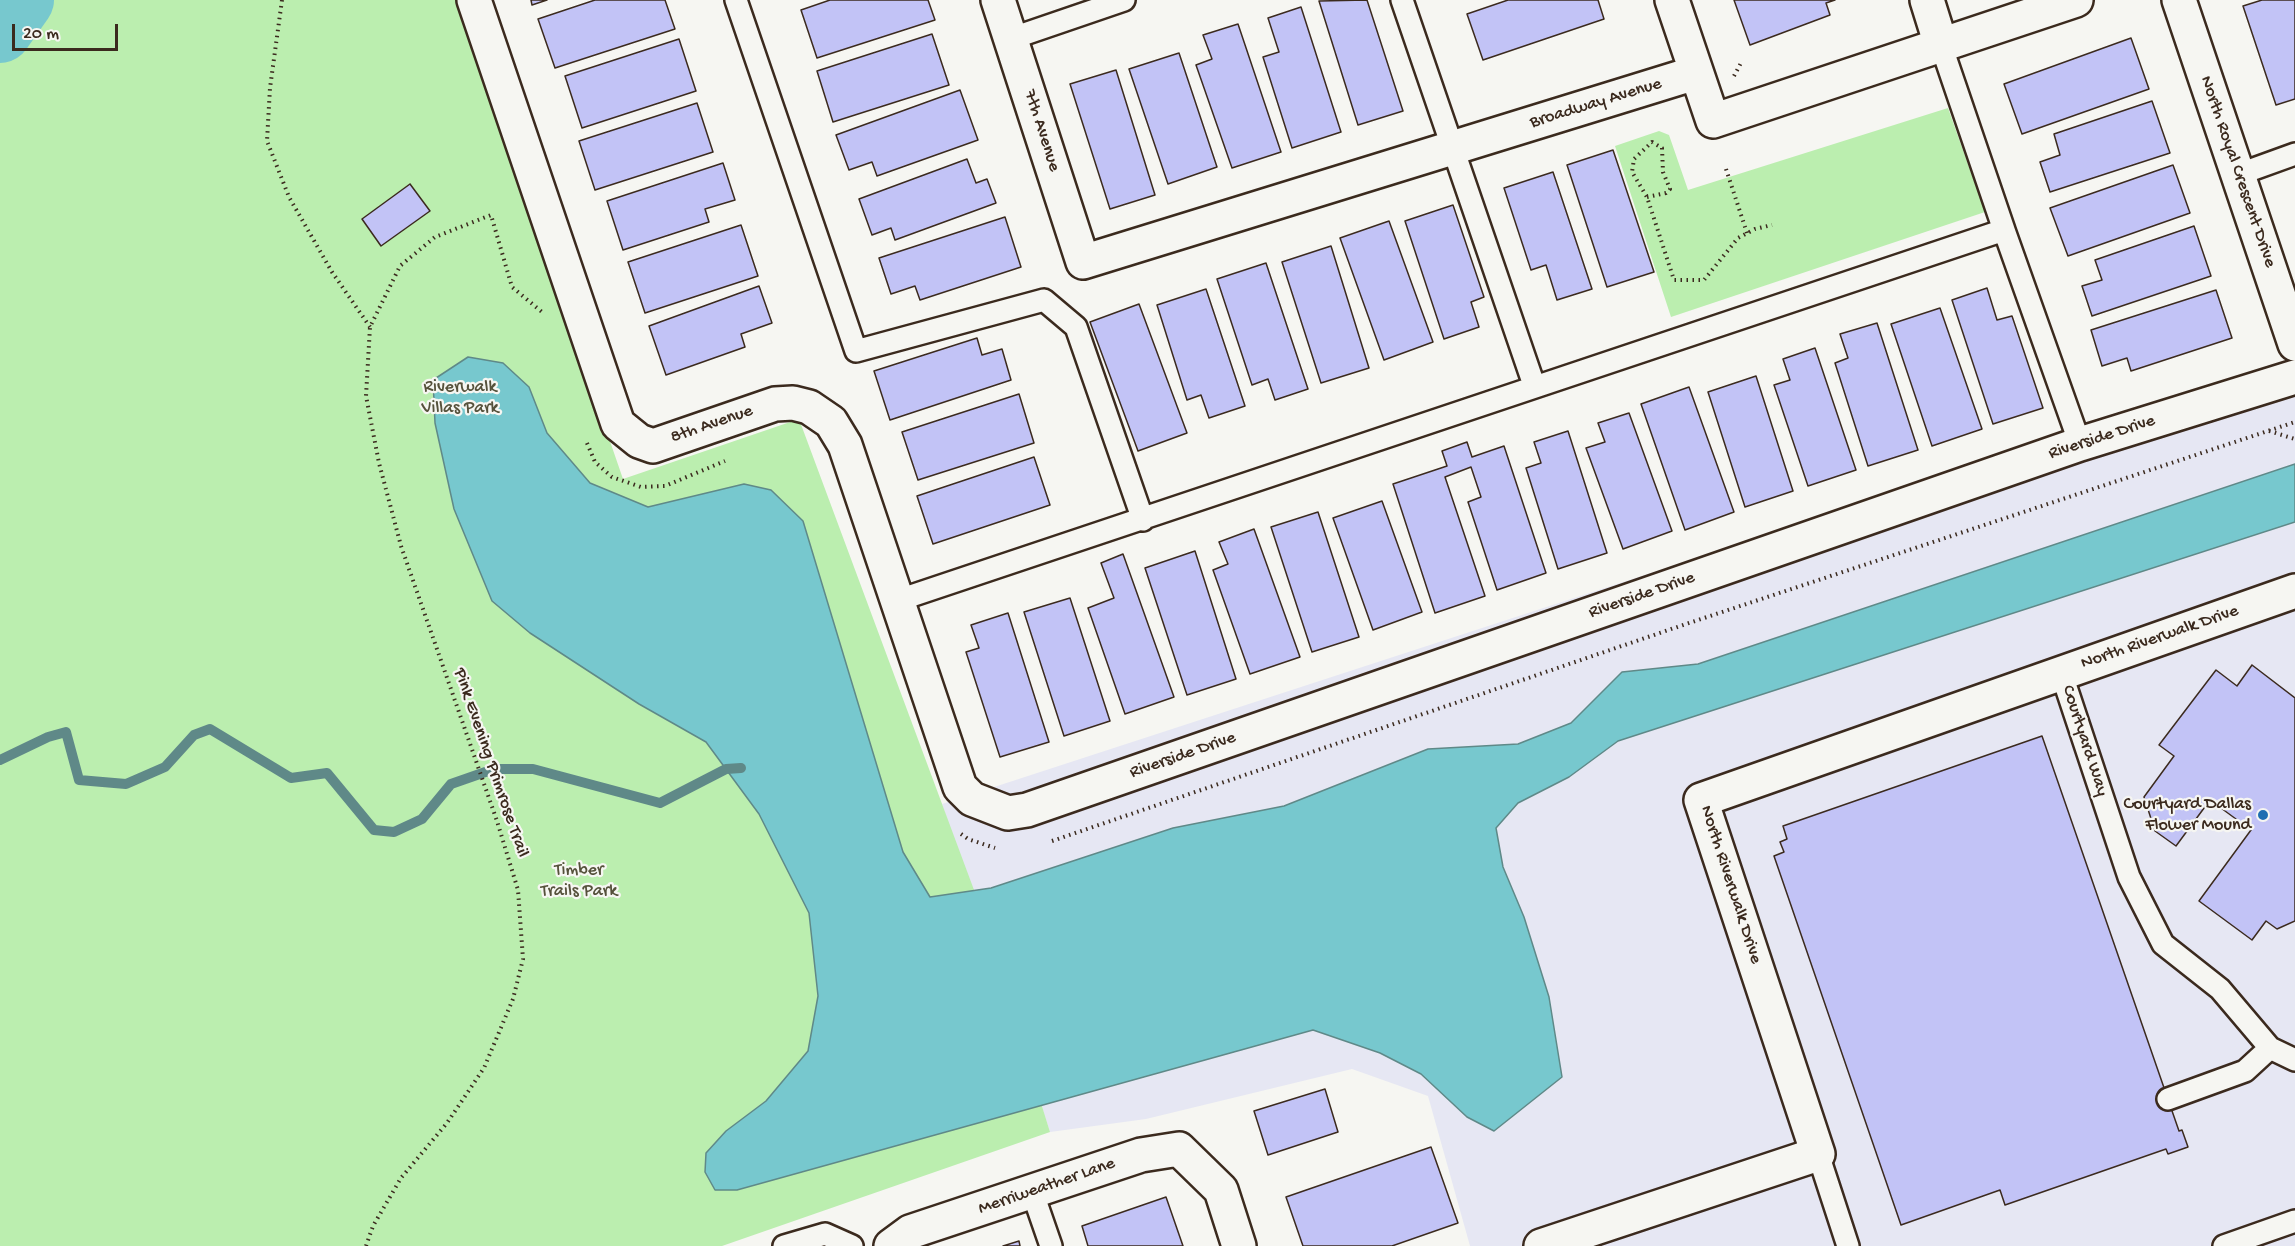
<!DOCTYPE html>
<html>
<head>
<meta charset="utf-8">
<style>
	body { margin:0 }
	#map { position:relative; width:2295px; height:1246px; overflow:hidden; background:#f6f6f2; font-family:"Gochi Hand",sans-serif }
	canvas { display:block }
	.scale { position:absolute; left:12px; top:24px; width:106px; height:27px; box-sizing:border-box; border:3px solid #3b2a1e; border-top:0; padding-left:8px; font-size:18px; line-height:21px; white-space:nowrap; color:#3b2a1e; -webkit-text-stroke:4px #f6f6f2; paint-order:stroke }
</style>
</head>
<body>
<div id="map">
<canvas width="2295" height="1246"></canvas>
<div class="scale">20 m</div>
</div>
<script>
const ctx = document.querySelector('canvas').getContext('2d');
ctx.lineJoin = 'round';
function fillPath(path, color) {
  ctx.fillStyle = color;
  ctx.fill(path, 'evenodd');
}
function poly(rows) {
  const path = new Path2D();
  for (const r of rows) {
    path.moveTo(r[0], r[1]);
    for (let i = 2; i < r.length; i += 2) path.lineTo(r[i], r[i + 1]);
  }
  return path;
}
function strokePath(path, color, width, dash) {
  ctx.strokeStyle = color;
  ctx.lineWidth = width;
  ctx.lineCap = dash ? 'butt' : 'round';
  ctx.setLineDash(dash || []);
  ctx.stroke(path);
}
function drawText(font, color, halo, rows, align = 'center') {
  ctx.font = font + ' "Gochi Hand",sans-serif';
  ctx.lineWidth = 4.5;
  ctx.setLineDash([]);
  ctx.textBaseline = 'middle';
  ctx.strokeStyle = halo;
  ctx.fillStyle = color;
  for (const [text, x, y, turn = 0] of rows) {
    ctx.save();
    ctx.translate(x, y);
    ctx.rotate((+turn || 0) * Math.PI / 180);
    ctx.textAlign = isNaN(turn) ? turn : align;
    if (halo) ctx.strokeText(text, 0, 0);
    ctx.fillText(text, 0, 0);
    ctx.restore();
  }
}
const built = poly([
	[2295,357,2295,1246,1470,1246,1428,1096,1352,1069,1146,1119,1050,1132,942,804,2243,380]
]);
const green = poly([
	[0,0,458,0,623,479,799,419,977,898,1050,1132,722,1246,0,1246],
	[1948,108,1985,212,1671,317,1615,146,1659,131,1669,135,1688,190]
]);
const water = poly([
	[468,357,503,363,529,387,547,433,590,483,648,507,744,484,771,490,803,521,903,852,930,897,991,888,1173,828,1284,806,1428,749,1518,744,1571,723,1622,672,1698,664,2295,464,2295,522,1618,741,1569,777,1518,803,1496,828,1503,867,1524,917,1549,997,1562,1077,1494,1131,1467,1117,1421,1074,1380,1053,1313,1030,737,1190,715,1190,705,1172,706,1153,726,1131,766,1101,808,1051,818,996,809,913,759,814,706,742,639,704,530,633,492,601,454,509,435,423,433,380,468,357]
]);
const stream = poly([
	[0,760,48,737,66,732,79,780,126,784,165,767,194,735,210,729,291,778,327,773,374,830,394,832,422,819,451,784,494,769,533,769,660,803,726,769,741,768]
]);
const river = poly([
	[0,31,22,0]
]);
const building = poly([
	[531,0,547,0,532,5,531,0],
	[595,0,665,0,675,29,555,68,538,19,595,0],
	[830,0,928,0,935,20,817,58,801,10,830,0],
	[1367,0,1403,111,1358,125,1319,1,1367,0],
	[1508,0,1598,0,1604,19,1483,60,1467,14,1508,0],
	[1734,0,1835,0,1826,3,1830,15,1750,45,1734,0],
	[2262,0,2295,0,2295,99,2276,105,2243,6,2262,0],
	[1301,7,1341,132,1292,148,1263,57,1279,52,1268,18,1301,7],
	[1238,24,1281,152,1232,168,1196,65,1212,59,1203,35,1238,24],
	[932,34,949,85,833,122,817,71,932,34],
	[2131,38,2149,89,2022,134,2004,84,2131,38],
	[679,39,696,91,582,128,565,76,679,39],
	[1179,53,1217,167,1168,184,1129,69,1179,53],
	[1116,70,1155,195,1110,209,1070,84,1116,70],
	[960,90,978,140,877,176,872,162,849,170,836,135,960,90],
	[2152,101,2170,153,2050,192,2040,162,2060,155,2054,134,2152,101],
	[697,103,713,152,595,190,579,141,697,103],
	[1613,150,1654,272,1607,287,1567,165,1613,150],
	[967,159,976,183,987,179,996,203,895,240,891,228,872,235,859,199,967,159],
	[723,163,735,200,705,209,709,222,623,250,607,201,723,163],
	[2173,165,2190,213,2068,256,2050,208,2173,165],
	[1553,172,1592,289,1557,300,1546,265,1531,270,1504,188,1553,172],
	[410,184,430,211,381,246,362,219,410,184],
	[1453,205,1484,297,1471,302,1479,327,1444,339,1405,221,1453,205],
	[1005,217,1021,267,920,300,915,286,891,294,879,258,1005,217],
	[1389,221,1433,342,1384,360,1340,238,1389,221],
	[741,225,758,276,645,313,628,262,741,225],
	[2194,226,2211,276,2092,316,2082,286,2102,280,2095,260,2194,226],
	[1331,246,1369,368,1321,383,1282,262,1331,246],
	[1266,263,1308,389,1275,400,1268,379,1252,385,1217,279,1266,263],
	[759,286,772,323,741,334,745,347,666,375,649,326,759,286],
	[1987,288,1997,320,2012,316,2043,408,1993,424,1952,300,1987,288],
	[1206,289,1245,406,1209,418,1201,395,1187,400,1157,305,1206,289],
	[2216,290,2232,338,2131,371,2127,358,2102,366,2091,330,2216,290],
	[1139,304,1187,433,1138,451,1090,322,1139,304],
	[1940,308,1982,429,1932,446,1891,324,1940,308],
	[1877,323,1918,450,1868,466,1835,363,1848,358,1840,334,1877,323],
	[977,338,982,355,1002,349,1011,380,890,420,874,371,977,338],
	[1815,348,1856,470,1808,486,1774,385,1790,380,1783,359,1815,348],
	[1756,376,1793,491,1745,507,1708,392,1756,376],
	[1689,387,1734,512,1685,530,1641,404,1689,387],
	[1019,394,1034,443,918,480,902,432,1019,394],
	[1629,413,1672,531,1623,549,1586,448,1605,442,1598,423,1629,413],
	[1568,431,1607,553,1558,569,1526,468,1541,463,1534,442,1568,431],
	[1467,442,1472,457,1504,446,1546,573,1497,590,1468,502,1481,497,1471,467,1445,477,1485,596,1435,613,1393,484,1447,466,1442,451,1467,442],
	[1034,457,1050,505,933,544,917,496,1034,457],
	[1382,501,1422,612,1373,630,1333,518,1382,501],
	[1318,512,1359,637,1312,652,1271,527,1318,512],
	[1254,529,1300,657,1250,674,1213,570,1228,564,1219,542,1254,529],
	[1195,551,1236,679,1187,695,1145,568,1195,551],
	[1123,554,1174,697,1125,714,1088,608,1114,598,1101,563,1123,554],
	[1070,598,1110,721,1064,736,1024,612,1070,598],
	[1008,613,1049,742,1000,757,966,652,979,648,971,625,1008,613],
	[2252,665,2295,698,2295,921,2277,929,2266,921,2252,940,2199,901,2251,830,2210,800,2176,846,2155,831,2144,797,2174,756,2159,745,2216,670,2237,686,2252,665],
	[2042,736,2179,1131,2182,1130,2188,1147,2168,1154,2166,1149,2005,1205,2000,1190,1901,1225,1774,856,1784,852,1780,842,1787,839,1783,826,2042,736],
	[1325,1089,1338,1132,1268,1155,1254,1111,1325,1089],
	[1431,1147,1458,1223,1392,1246,1303,1246,1286,1197,1431,1147],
	[1166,1197,1183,1246,1088,1246,1082,1226,1166,1197],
	[1019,1241,1020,1246,1003,1246,1019,1241]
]);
const path = poly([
	[282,0,270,88,267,141,289,197,332,272,370,327],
	[1734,76,1742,61],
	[1726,169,1747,233],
	[1647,197,1666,193,1670,189,1663,172,1662,148,1652,142,1634,159,1632,172,1647,197,1674,280,1704,280,1738,238,1755,229,1772,225],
	[2269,431,2295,439],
	[587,443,595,462,612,477,641,487,665,486,725,461],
	[961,834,968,839,995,848],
	[1052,841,1686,624,2295,422],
	[366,1246,373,1226,401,1178,447,1123,484,1068,513,999,523,959,518,890,497,821,401,546,379,463,366,396,370,327,400,266,435,237,491,215,512,287,542,312]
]);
const lane = poly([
	[736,0,856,351,1044,300,1076,327,1143,520],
	[1402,0,1534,385],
	[1010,39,1124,0],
	[2237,175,2295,154],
	[2004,230,2080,444],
	[899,600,2004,230,1941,45],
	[2061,672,2129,877,2163,944,2220,989,2270,1048,2295,1060],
	[2168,1099,2245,1071,2270,1048],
	[1818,1154,1848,1246],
	[1032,1191,1051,1246],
	[784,1246,825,1234,852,1246],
	[2224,1246,2295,1221]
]);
const street = poly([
	[474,0,618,424,639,441,653,446,775,404,793,403,809,407,831,422,845,445,960,787,972,799,1008,813,1027,810,2080,444,2295,377],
	[998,0,1083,262,1695,73],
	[1672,0,1713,121,2076,0],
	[1927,0,1941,45],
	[2179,0,2295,344],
	[891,1246,910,1232,1141,1155,1179,1149,1221,1190,1239,1246],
	[1541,1246,1818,1154,1701,800,2295,591]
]);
const markers = [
	[2263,815,6,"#1f6fb2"]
];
const streetNames = [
	["Broadway Avenue",1596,104,-17],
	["7th Avenue",1041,131,72],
	["North Royal Crescent Drive",2237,172,71],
	["8th Avenue",712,425,-19],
	["Riverside Drive",2102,438,-18],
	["Riverside Drive",1642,596,-19],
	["North Riverwalk Drive",2160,638,-19],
	["Courtyard Way",2084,741,72],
	["Riverside Drive",1183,756,-19],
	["Pink Evening Primrose Trail",490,763,71],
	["North Riverwalk Drive",1730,885,72],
	["Merriweather Lane",1047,1187,-19]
];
const parkNames = [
	["Riverwalk",460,388],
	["Villas Park",460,409],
	["Timber",579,871],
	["Trails Park",579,892]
];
const poiNames = [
	["Courtyard Dallas",2251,805],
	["Flower Mound",2251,826]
];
fillPath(built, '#e6e7f3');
fillPath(green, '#bbeeaf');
fillPath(water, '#77c8ce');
strokePath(water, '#5f8988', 1.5);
strokePath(stream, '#5f8988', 10);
strokePath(river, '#77c8ce', 64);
fillPath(building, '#c2c3f6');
strokePath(building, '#3b2a1e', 1.5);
strokePath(lane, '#3b2a1e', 26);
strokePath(street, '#3b2a1e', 38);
strokePath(path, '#3b2a1e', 4, [1.5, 4.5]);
strokePath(lane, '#f6f6f2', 21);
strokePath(street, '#f6f6f2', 33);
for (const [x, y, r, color] of markers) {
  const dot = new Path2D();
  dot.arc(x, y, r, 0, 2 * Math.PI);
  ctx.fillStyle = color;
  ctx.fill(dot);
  strokePath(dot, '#f6f6f2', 2);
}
drawText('18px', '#3b2a1e', '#f6f6f2', streetNames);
drawText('18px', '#55513b', '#f6f6f2', parkNames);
drawText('18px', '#3b2a1e', '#f6f6f2', poiNames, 'right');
</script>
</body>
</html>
